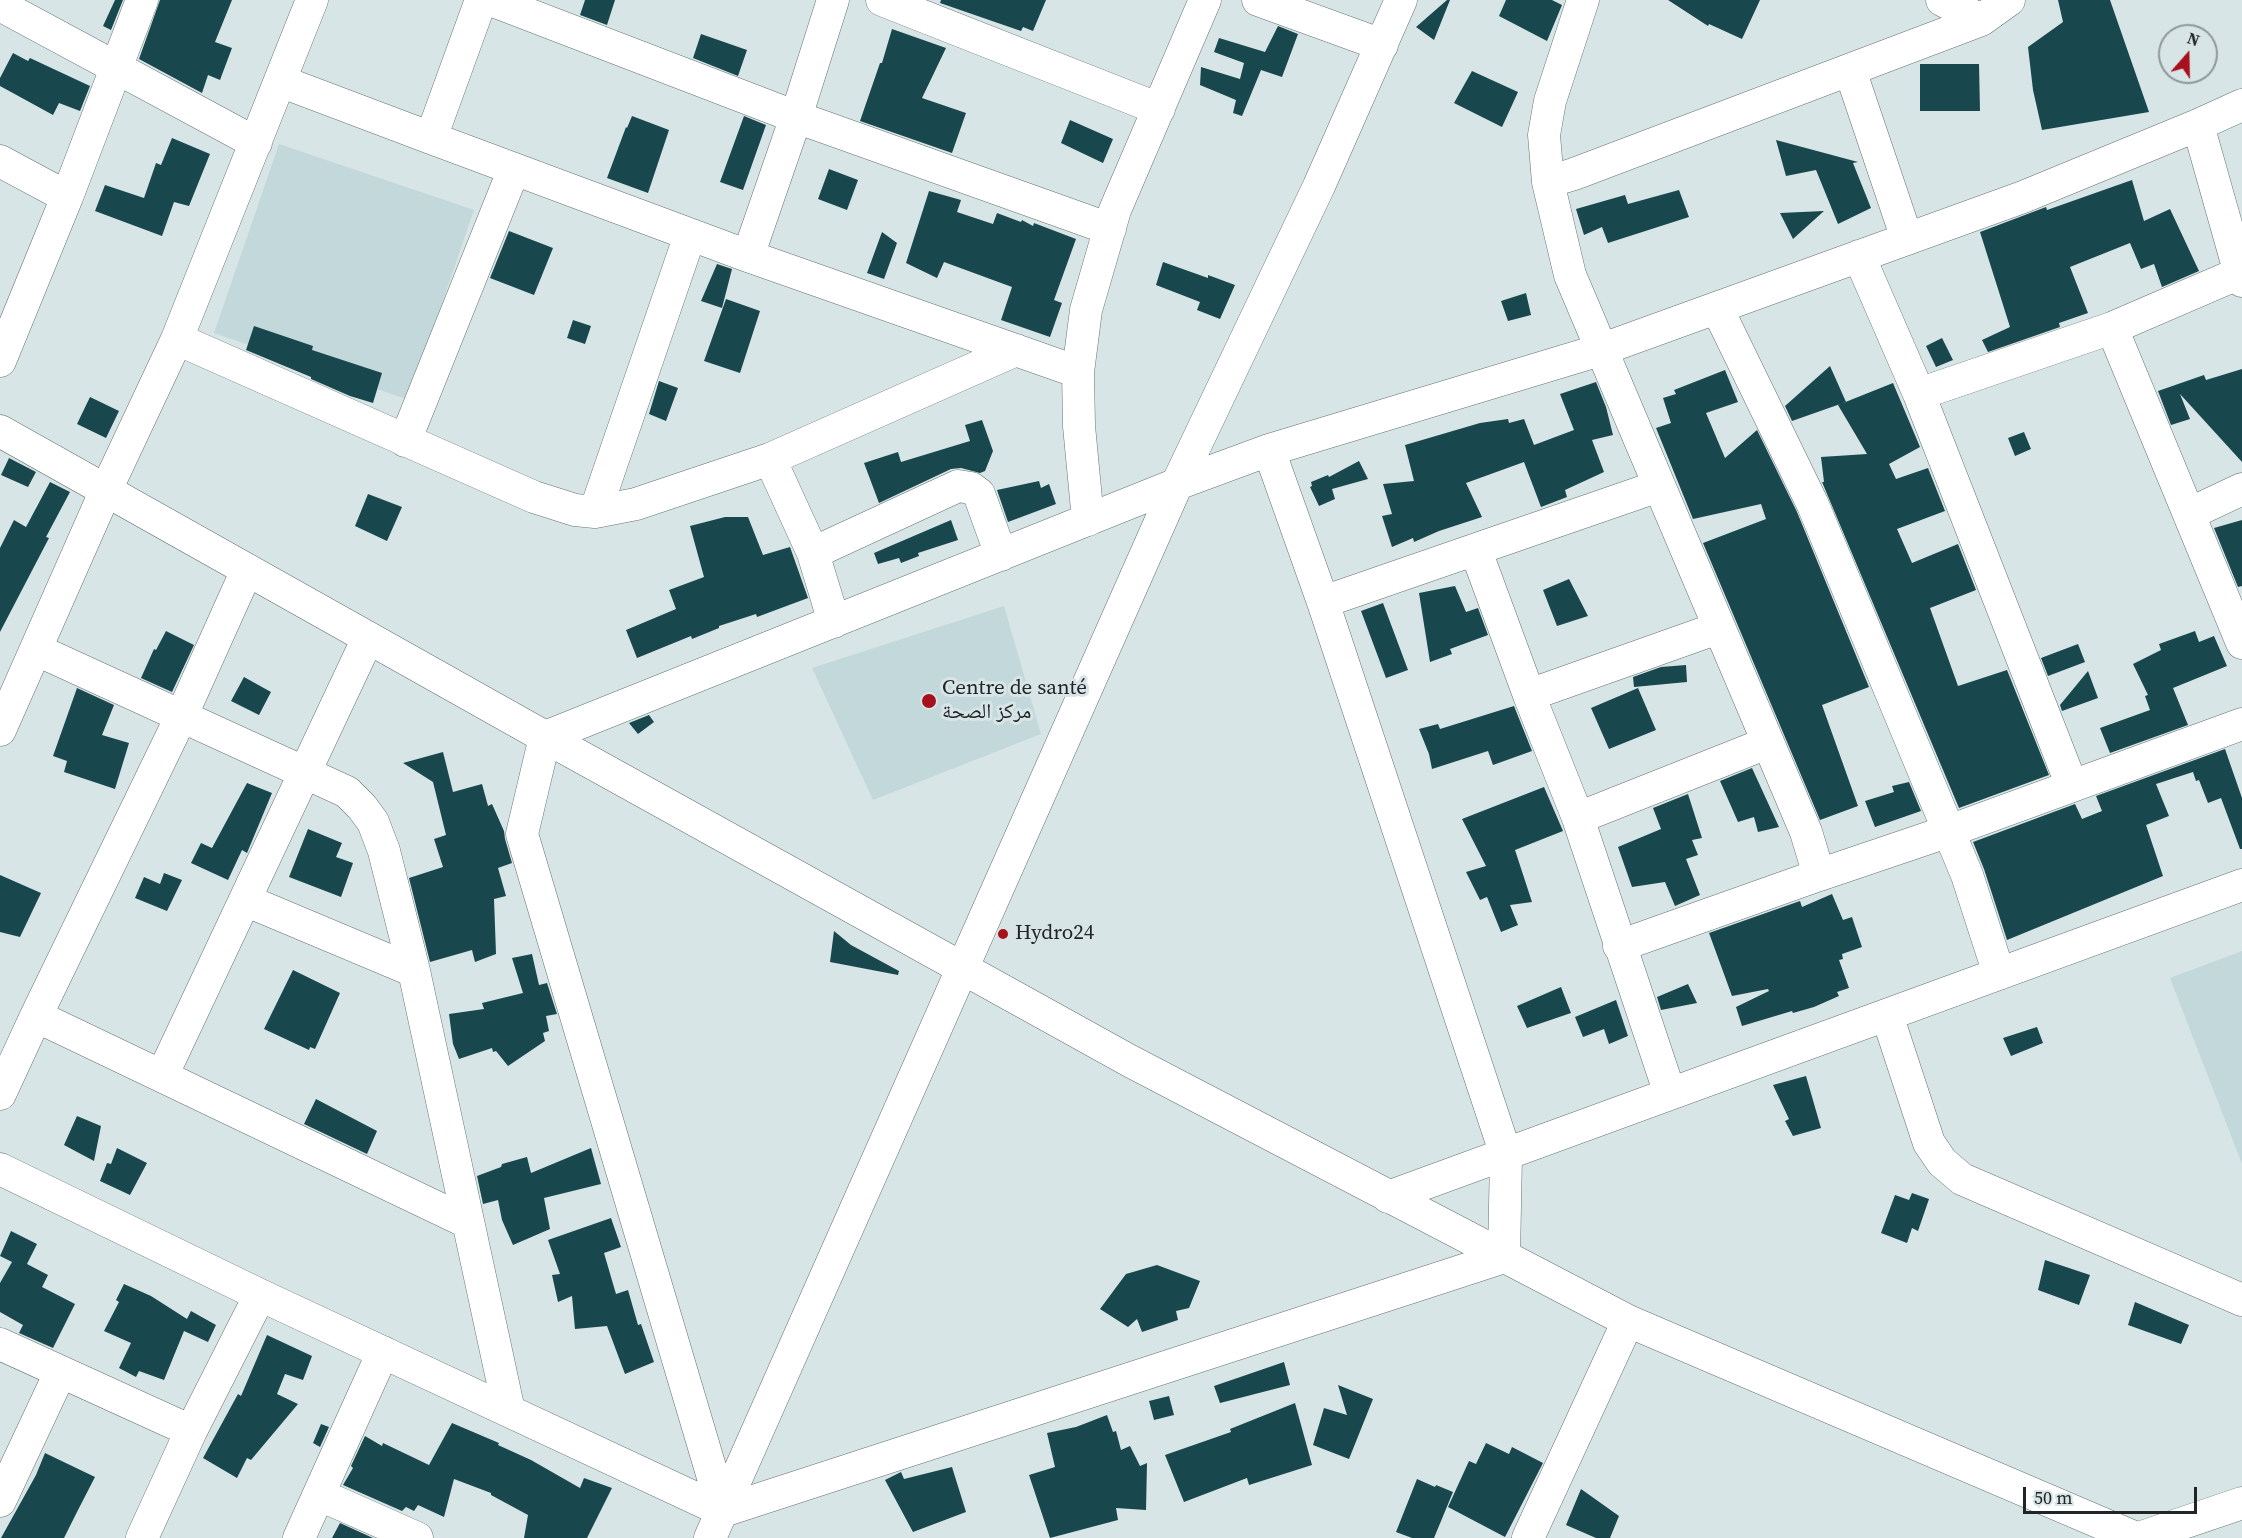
<!DOCTYPE html>
<html>
<head>
<meta charset="utf-8">
<style>
	body { margin:0 }
	#map { position:relative; width:2242px; height:1538px; overflow:hidden; background:#d8e5e6; font-family:"Source Serif 4",serif }
	canvas { display:block }
	.north { position:absolute; left:2158px; top:24px; width:60px; height:60px; box-sizing:border-box; background:#d8e5e6; border:2px solid #8f9899; border-radius:50%; rotate:20deg; font-size:16px; font-weight:700; line-height:24px; text-align:center; color:#212526 }
	.north::after { content:''; display:block; margin:auto; width:21px; height:27px; background:#a7101d; clip-path:polygon(50% 0,100% 100%,50% 72%,0 100%) }
	.scale { position:absolute; left:2023px; top:1487px; width:174px; height:27px; box-sizing:border-box; border:3px solid #212526; border-top:0; padding-left:8px; font-size:18px; line-height:21px; white-space:nowrap; color:#212526; -webkit-text-stroke:4px #d8e5e6; paint-order:stroke }
</style>
</head>
<body>
<div id="map">
<canvas width="2242" height="1538"></canvas>
<div class="north">N</div>
<div class="scale">50 m</div>
</div>
<script>
const ctx = document.querySelector('canvas').getContext('2d');
ctx.lineJoin = 'round';
function fillPath(path, color) {
  ctx.fillStyle = color;
  ctx.fill(path, 'evenodd');
}
function poly(rows) {
  const path = new Path2D();
  for (const r of rows) {
    path.moveTo(r[0], r[1]);
    for (let i = 2; i < r.length; i += 2) path.lineTo(r[i], r[i + 1]);
  }
  return path;
}
function strokePath(path, color, width, dash) {
  ctx.strokeStyle = color;
  ctx.lineWidth = width;
  ctx.lineCap = dash ? 'butt' : 'round';
  ctx.setLineDash(dash || []);
  ctx.stroke(path);
}
function drawText(font, color, halo, rows, align = 'center') {
  ctx.font = font + ' "Source Serif 4","Noto Naskh Arabic",serif';
  ctx.lineWidth = 6;
  ctx.setLineDash([]);
  ctx.textBaseline = 'middle';
  ctx.strokeStyle = halo;
  ctx.fillStyle = color;
  for (const [text, x, y, turn = 0] of rows) {
    ctx.save();
    ctx.translate(x, y);
    ctx.rotate((+turn || 0) * Math.PI / 180);
    ctx.textAlign = isNaN(turn) ? turn : align;
    if (halo) ctx.strokeText(text, 0, 0);
    ctx.fillText(text, 0, 0);
    ctx.restore();
  }
}
const built = poly([
	[279,144,474,210,409,400,214,333],
	[1004,606,1041,734,873,800,812,668],
	[2242,951,2242,1164,2170,978]
]);
const building = poly([
	[115,0,123,0,111,30,103,26],
	[160,0,232,0,215,42,232,48,220,80,208,75,202,93,139,59],
	[585,0,615,0,607,25,580,15],
	[941,0,1046,0,1033,31,1023,27,1021,31,940,3],
	[1447,0,1450,0,1434,40,1416,27],
	[1506,0,1552,0,1562,5,1547,41,1499,16],
	[1668,0,1760,0,1742,39,1709,24,1708,26],
	[2058,0,2110,0,2149,112,2042,130,2033,90,2028,47,2063,22],
	[1278,26,1298,34,1282,77,1261,70,1242,116,1233,113,1236,100,1200,85,1201,67,1240,79,1244,63,1214,52,1219,38,1265,52],
	[892,29,946,48,922,98,966,113,952,153,860,121,880,63,882,63],
	[701,34,747,50,738,76,693,58],
	[13,53,28,61,30,58,90,86,80,111,59,103,53,115,0,86,0,78],
	[1920,64,1979,64,1980,111,1920,111],
	[1472,71,1518,92,1502,127,1454,103],
	[632,116,669,130,648,193,607,178,626,127,627,128],
	[744,116,766,125,743,190,720,182],
	[1070,120,1113,139,1103,163,1061,143],
	[172,138,210,154,189,206,174,202,162,236,95,211,105,185,144,198,156,163,161,165],
	[1776,140,1858,162,1853,163,1871,208,1838,224,1816,170,1786,176],
	[829,169,858,180,847,210,818,199],
	[2132,180,2144,221,2170,209,2199,271,2162,287,2154,264,2141,269,2130,243,2070,267,2088,313,2059,323,2060,327,1988,352,1982,340,2010,327,1980,232,2046,207,2047,210],
	[1679,190,1689,217,1608,243,1602,227,1584,235,1576,209,1625,195,1628,204],
	[929,191,961,200,957,212,993,224,997,213,1021,222,1022,220,1033,226,1034,223,1076,239,1054,300,1062,303,1050,337,1001,320,1012,287,944,262,937,278,906,263],
	[1824,211,1793,239,1780,213],
	[509,231,553,248,534,295,490,278],
	[882,232,897,243,884,279,867,273],
	[1163,262,1208,278,1208,275,1235,285,1220,319,1197,310,1200,302,1156,285],
	[717,264,732,269,722,308,701,301],
	[1526,293,1531,315,1508,321,1501,301],
	[726,299,760,311,740,373,704,361],
	[573,320,591,326,585,344,567,338],
	[254,326,313,346,312,350,382,373,373,403,350,396,311,379,311,377,246,350],
	[1942,338,1953,360,1936,367,1926,346],
	[1830,366,1846,402,1792,421,1785,406],
	[2242,369,2242,462,2180,394,2190,419,2171,425,2158,391,2204,375,2206,380],
	[1725,370,1738,402,1706,413,1725,458,1757,430,1797,512,1869,687,1822,705,1858,806,1820,820,1703,543,1766,519,1761,504,1693,519,1656,428,1671,423,1663,398,1676,394,1674,390],
	[659,381,678,388,666,421,649,414],
	[1596,382,1606,407,1613,435,1592,440,1604,472,1565,490,1567,497,1541,507,1524,462,1466,483,1482,517,1439,531,1414,542,1413,538,1392,547,1382,516,1392,514,1383,484,1414,481,1405,445,1480,423,1508,419,1509,423,1524,419,1534,445,1574,430,1560,394],
	[1893,383,1920,447,1889,464,1896,479,1928,468,1945,511,1897,529,1912,563,1958,544,1976,590,1930,608,1958,686,2007,670,2049,775,1959,808,1822,482,1824,482,1821,457,1867,454,1838,405],
	[90,397,119,411,106,438,77,424],
	[982,420,993,451,985,471,980,473,961,468,951,469,879,503,864,463,898,452,901,462,970,441,965,425],
	[2024,432,2031,449,2015,456,2008,438],
	[9,458,36,472,28,487,1,475],
	[1359,461,1368,479,1332,489,1335,499,1319,506,1310,487,1312,486,1311,482,1328,475,1329,477],
	[1039,481,1041,488,1049,484,1056,504,1008,522,997,490],
	[50,482,70,492,46,537,49,538,0,632,0,548,14,520,26,527],
	[368,494,402,507,387,541,355,526],
	[725,517,748,517,763,555,790,547,808,598,757,617,756,614,719,626,719,628,692,639,691,636,637,658,626,630,676,609,669,590,704,577,690,526],
	[951,520,958,540,918,553,919,556,901,563,899,558,878,564,874,553],
	[2242,520,2242,586,2238,587,2214,528],
	[1569,579,1588,616,1557,626,1543,590],
	[1455,586,1466,612,1478,608,1488,635,1450,649,1452,654,1430,662,1419,593],
	[1383,603,1408,670,1386,678,1361,611],
	[166,631,194,645,172,692,141,678,154,649,156,650],
	[2195,631,2199,642,2214,636,2227,666,2173,688,2188,725,2110,753,2100,728,2150,710,2145,696,2148,695,2133,664,2161,650,2159,644],
	[2078,644,2085,662,2048,676,2041,658],
	[1686,665,1687,682,1634,687,1633,677,1661,667],
	[2088,671,2098,698,2062,711,2060,705],
	[244,677,271,692,259,715,231,701],
	[77,688,114,705,102,735,129,743,115,789,64,772,67,761,53,756],
	[1638,688,1656,730,1609,749,1591,708],
	[1514,706,1532,751,1493,765,1488,751,1432,769,1429,754,1419,729,1438,724,1440,729],
	[649,715,654,722,638,734,629,723],
	[2225,749,2242,798,2242,849,2240,849,2221,798,2208,803,2199,780,2196,781,2193,772,2156,784,2169,816,2146,825,2163,876,2007,940,1984,869,1973,842,2075,804,2082,819,2102,811,2096,796],
	[443,752,453,792,482,784,488,806,492,804,504,831,505,839,512,863,498,868,506,896,494,899,496,954,475,962,472,950,430,962,409,878,443,867,434,839,446,835,433,782,403,763],
	[1752,768,1779,827,1758,832,1754,817,1738,822,1720,781],
	[1909,782,1921,811,1875,827,1865,801,1894,792,1892,786],
	[247,783,272,793,247,853,242,850,228,880,191,863,201,843,212,848],
	[1544,787,1563,831,1515,850,1532,902,1510,905,1518,925,1501,932,1487,897,1480,900,1466,872,1486,866,1462,819],
	[1688,794,1702,838,1692,840,1698,855,1686,859,1700,895,1675,906,1665,882,1632,887,1618,847,1661,829,1653,808],
	[308,829,342,843,336,857,353,863,341,897,289,877],
	[164,873,182,880,167,911,135,898,144,877,160,884],
	[0,875,41,893,20,937,0,932],
	[1832,894,1843,920,1852,917,1862,947,1842,954,1843,959,1839,960,1849,988,1837,992,1839,996,1814,1007,1793,1013,1792,1011,1742,1026,1736,1007,1769,991,1768,989,1732,996,1709,933,1800,901,1802,907],
	[834,931,851,945,899,971,898,975,830,962],
	[532,954,539,985,547,983,557,1014,546,1016,549,1031,543,1033,545,1041,508,1066,496,1051,493,1052,492,1048,459,1059,453,1044,449,1014,484,1009,482,1003,523,993,512,958],
	[293,970,340,993,315,1049,310,1047,309,1050,264,1029],
	[1688,984,1697,1003,1661,1010,1657,997],
	[1561,987,1571,1013,1527,1028,1517,1006],
	[1616,1000,1628,1036,1609,1044,1604,1029,1583,1037,1575,1017],
	[2037,1027,2043,1043,2011,1056,2003,1038],
	[1806,1076,1821,1128,1793,1136,1785,1121,1789,1119,1773,1085],
	[316,1099,377,1131,367,1154,304,1124],
	[77,1116,101,1126,94,1161,64,1145],
	[117,1148,147,1163,130,1195,100,1181,107,1163,111,1164],
	[591,1148,601,1184,544,1198,550,1229,513,1245,502,1220,498,1200,483,1204,477,1176,501,1167,502,1164,527,1157,531,1173],
	[1912,1193,1929,1199,1918,1231,1912,1228,1907,1243,1881,1233,1895,1195,1909,1200],
	[611,1218,621,1247,604,1253,616,1294,628,1290,638,1325,641,1324,654,1362,625,1374,607,1326,575,1329,572,1296,558,1302,552,1275,560,1274,548,1240],
	[11,1231,37,1244,27,1264,48,1275,42,1287,75,1304,53,1348,19,1333,23,1325,0,1312,0,1283,12,1262,0,1256],
	[2045,1260,2090,1275,2079,1305,2038,1290],
	[1157,1265,1200,1281,1189,1308,1176,1311,1178,1320,1142,1332,1137,1319,1128,1327,1100,1309,1126,1274],
	[124,1284,151,1296,187,1319,191,1311,216,1325,208,1342,184,1331,164,1380,139,1371,136,1377,119,1368,131,1343,104,1331,119,1302,116,1300],
	[2135,1302,2189,1325,2181,1344,2128,1325],
	[267,1335,312,1356,303,1380,285,1374,277,1394,298,1404,251,1460,247,1458,237,1478,203,1458,238,1394,241,1396],
	[1284,1362,1290,1385,1220,1403,1214,1386],
	[1338,1385,1373,1399,1349,1459,1313,1445,1324,1408,1347,1415],
	[1169,1396,1174,1415,1154,1420,1149,1401],
	[1295,1403,1312,1465,1249,1485,1247,1478,1184,1502,1165,1455,1231,1432,1230,1429],
	[1107,1415,1113,1432,1116,1431,1121,1450,1130,1446,1140,1466,1147,1463,1146,1510,1116,1508,1118,1520,1050,1538,1029,1475,1055,1467,1047,1433,1076,1427],
	[452,1423,499,1443,498,1445,531,1460,580,1488,584,1478,612,1488,587,1538,524,1538,528,1515,491,1495,491,1493,454,1479,444,1517,418,1505,414,1511,406,1507,402,1511,343,1485,353,1468,351,1466,365,1436,382,1446,383,1443,429,1465],
	[321,1424,329,1427,320,1447,313,1443],
	[1486,1443,1509,1454,1512,1447,1543,1463,1505,1537,1448,1507,1469,1461,1476,1464],
	[45,1453,95,1477,78,1510,64,1538,1,1538,36,1475],
	[952,1467,966,1512,913,1532,885,1480,901,1472,904,1479],
	[1417,1479,1435,1487,1436,1485,1453,1492,1434,1538,1412,1538,1396,1532],
	[1581,1489,1619,1516,1610,1538,1596,1538,1566,1525],
	[340,1523,373,1538,332,1538]
]);
const minor = poly([
	[481,0,431,138,748,256,1078,372],
	[491,0,796,117,1110,229],
	[882,0,1159,109],
	[1258,0,1382,45],
	[1942,0,1981,20],
	[0,5,256,143],
	[1850,70,1907,239],
	[280,81,431,138],
	[2198,125,2242,281],
	[0,161,67,197],
	[1548,182,1544,135,1550,101,1583,0],
	[748,256,796,117,833,0],
	[1859,256,1919,394,2072,786],
	[1717,308,1813,505,1967,875,1999,974],
	[2112,328,2242,643],
	[177,339,534,497,575,510,595,512,636,504,770,459],
	[0,361,67,197,142,0],
	[1919,394,2112,328,2242,272],
	[0,431,545,737,1130,1061,1628,1321,2136,1538],
	[405,441,514,169],
	[595,512,690,235],
	[2189,514,2242,489],
	[1088,520,1079,426,1078,372,1086,310,1115,210,1205,0],
	[1476,551,1529,695,1578,818,1670,1094],
	[813,553,770,459,1016,350],
	[247,570,181,717,36,1016,467,1222],
	[1323,602,1659,486],
	[834,622,813,553,958,486,971,488,979,494,1001,555],
	[37,650,347,792,362,807,373,822,384,851,414,971,509,1411],
	[1529,695,1718,628],
	[0,730,106,490,177,339,312,0],
	[1578,818,1767,743],
	[1819,875,1949,831,2242,724],
	[245,900,414,971],
	[1619,946,1819,875,1806,832,1570,275,1548,182,1574,174,1981,20,2009,0],
	[1887,1015,1929,1143,1942,1162,1962,1179,2242,1300],
	[162,1076,368,638],
	[0,1094,36,1016],
	[0,1169,260,1295,723,1511,1504,1257,1506,1155,1323,602,1269,450],
	[1388,1197,2242,885],
	[0,1344,191,1431],
	[320,1495,417,1538],
	[0,1501,60,1373],
	[723,1511,522,834,545,737,1177,484,1269,450,1600,350,2023,197,2198,125,2242,105],
	[142,1538,191,1431,260,1295],
	[299,1538,383,1352],
	[710,1538,1177,484,1319,186,1401,0],
	[1528,1538,1628,1321],
	[2139,1538,2242,1503]
]);
const markers = [
	[929,701,8,"#a7101d"],
	[1003,934,6,"#a7101d"]
];
const poiNames = [
	["Centre de santé",942,689],
	["مركز الصحة",942,713],
	["Hydro24",1015,934]
];
fillPath(built, '#c2d8da');
fillPath(building, '#18484d');
strokePath(minor, '#667273', 33);
strokePath(minor, '#fff', 32);
for (const [x, y, r, color] of markers) {
  const dot = new Path2D();
  dot.arc(x, y, r, 0, 2 * Math.PI);
  ctx.fillStyle = color;
  ctx.fill(dot);
  strokePath(dot, '#d8e5e6', 2);
}
drawText('21px', '#212526', '#d8e5e6', poiNames, 'left');
</script>
</body>
</html>
